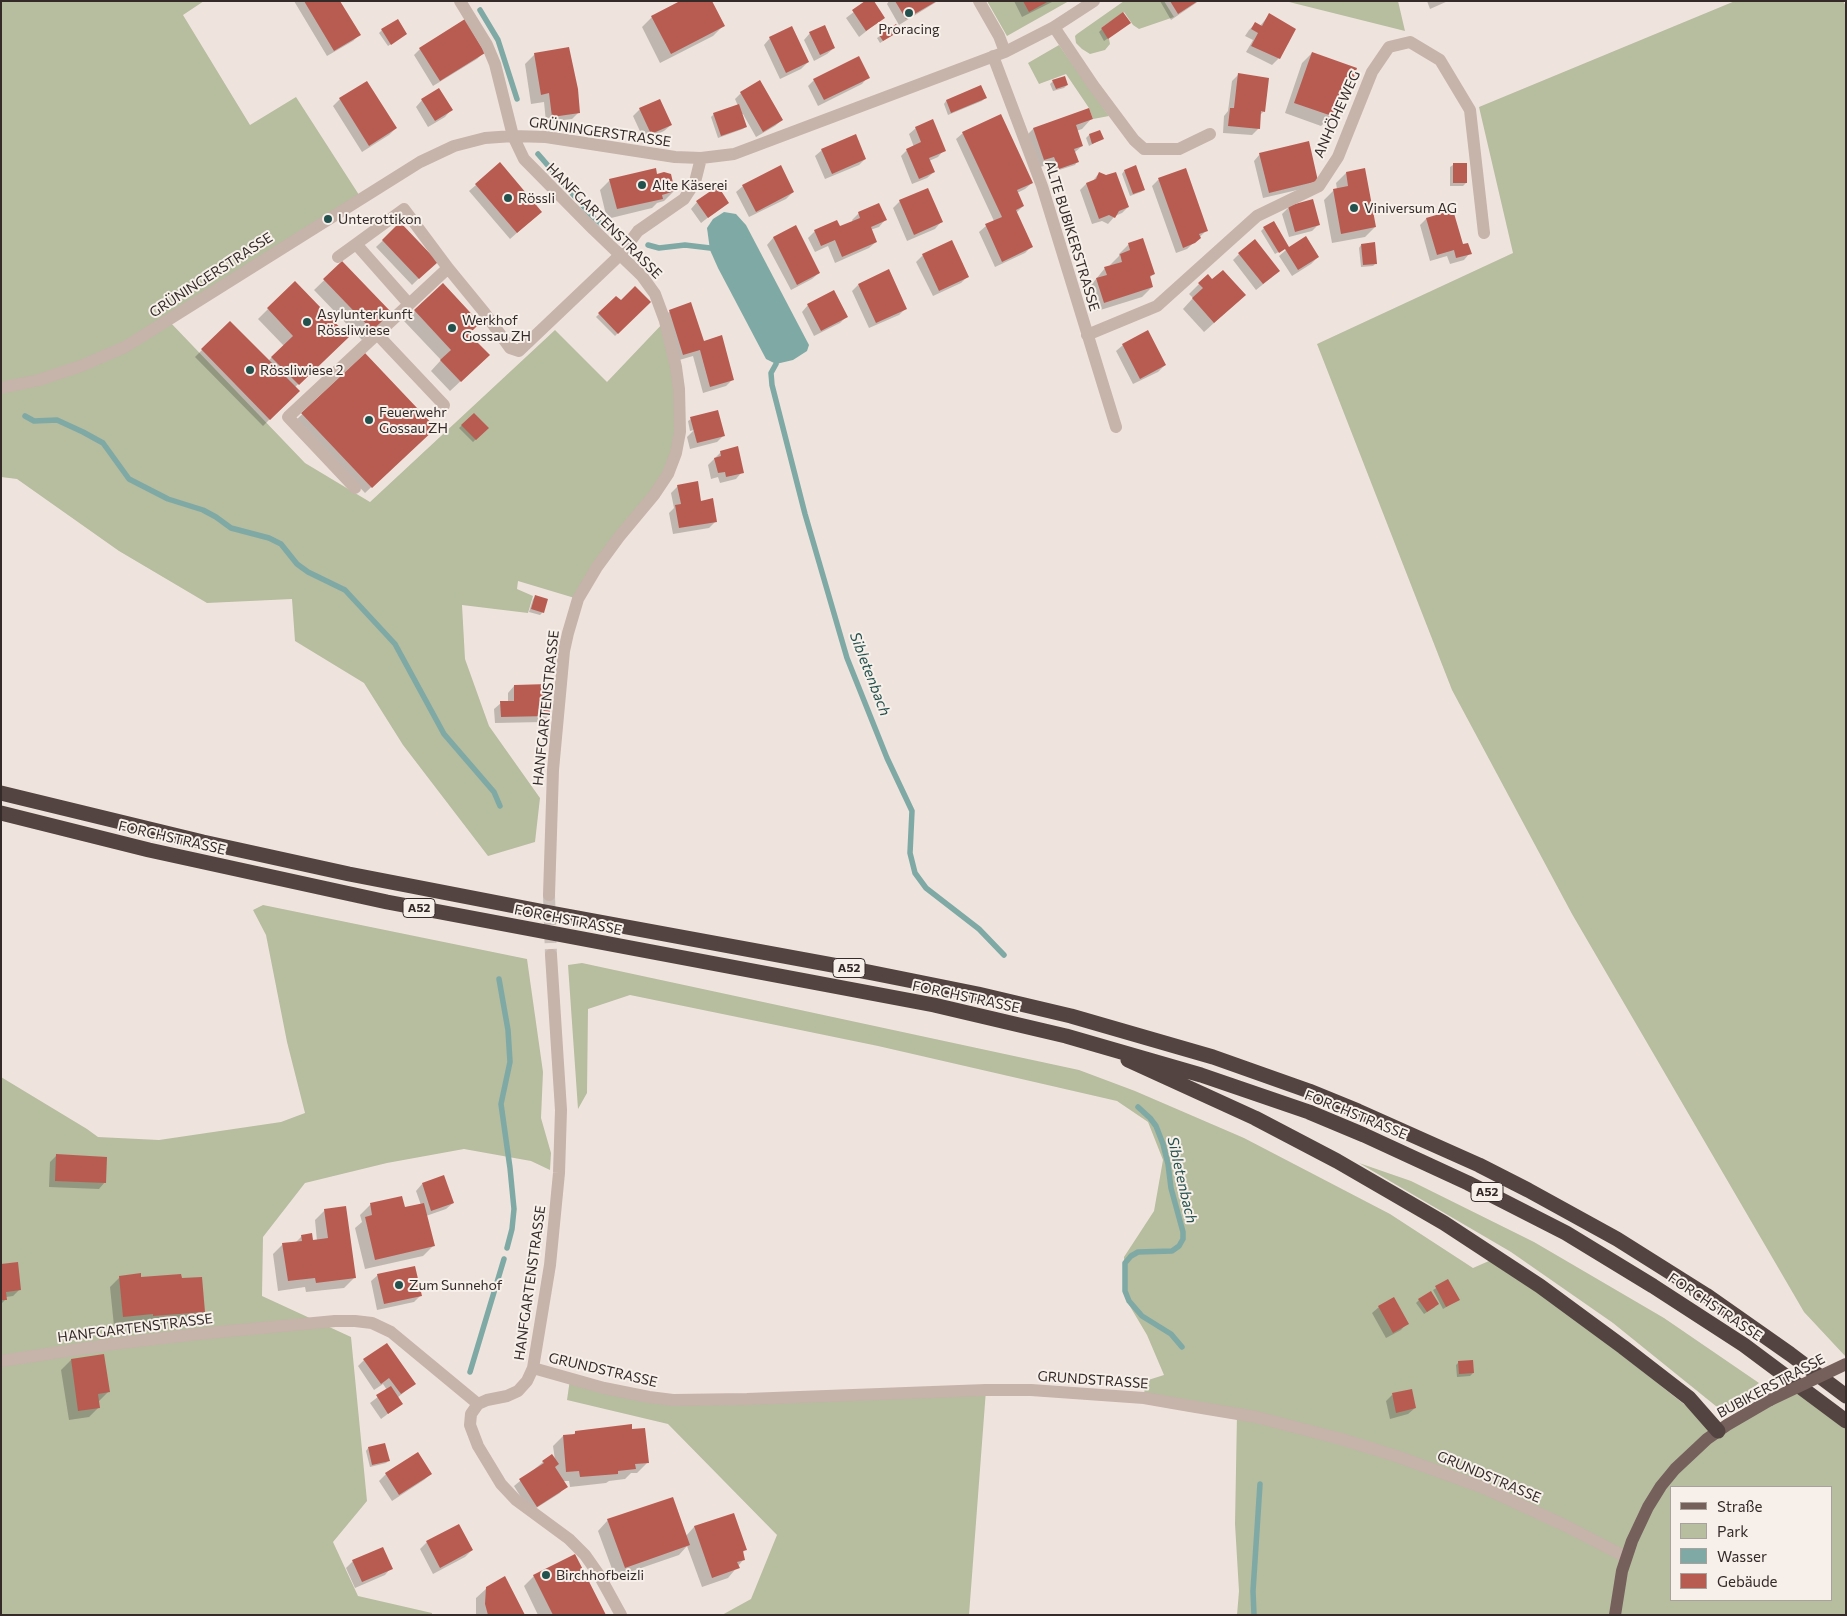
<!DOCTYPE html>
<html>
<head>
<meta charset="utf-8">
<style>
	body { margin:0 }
	#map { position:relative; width:1847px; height:1616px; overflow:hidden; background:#efe4dd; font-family:Commissioner,sans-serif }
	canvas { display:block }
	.frame { position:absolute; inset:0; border:2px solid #342b29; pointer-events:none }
	.legend { position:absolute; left:1670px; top:1486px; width:162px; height:115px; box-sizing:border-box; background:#f7efe9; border:1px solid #a9a19c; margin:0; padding:6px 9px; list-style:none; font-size:15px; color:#342b29 }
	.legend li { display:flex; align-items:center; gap:10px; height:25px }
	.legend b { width:25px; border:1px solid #a9a19c }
</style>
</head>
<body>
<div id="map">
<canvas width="1847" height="1616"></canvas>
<div class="frame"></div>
<ul class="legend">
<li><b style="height:6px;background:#75605c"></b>Straße</li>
<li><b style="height:14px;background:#b7bd9f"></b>Park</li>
<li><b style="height:14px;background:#7fa9a5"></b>Wasser</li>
<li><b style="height:14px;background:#b85c52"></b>Gebäude</li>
</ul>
</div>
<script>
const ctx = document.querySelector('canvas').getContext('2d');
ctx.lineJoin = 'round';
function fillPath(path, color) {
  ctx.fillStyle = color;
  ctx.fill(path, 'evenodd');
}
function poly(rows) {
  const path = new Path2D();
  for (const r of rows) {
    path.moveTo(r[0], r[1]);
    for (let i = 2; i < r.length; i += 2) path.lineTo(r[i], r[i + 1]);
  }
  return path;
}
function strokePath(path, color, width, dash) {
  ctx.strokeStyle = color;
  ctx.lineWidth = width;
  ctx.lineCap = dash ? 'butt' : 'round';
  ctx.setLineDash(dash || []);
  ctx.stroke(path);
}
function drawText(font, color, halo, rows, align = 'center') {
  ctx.font = font + ' Commissioner,sans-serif';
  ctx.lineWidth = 4;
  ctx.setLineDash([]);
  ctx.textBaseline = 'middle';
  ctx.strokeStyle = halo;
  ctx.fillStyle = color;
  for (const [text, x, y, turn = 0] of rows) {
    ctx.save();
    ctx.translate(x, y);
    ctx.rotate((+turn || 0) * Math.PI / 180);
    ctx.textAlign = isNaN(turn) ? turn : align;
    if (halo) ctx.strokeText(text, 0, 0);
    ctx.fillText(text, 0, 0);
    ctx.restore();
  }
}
const green = poly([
	[1,1,204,1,183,15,250,125,296,97,361,198,169,321,305,463,370,502,555,330,607,382,665,321,676,367,676,453,578,599,518,581,517,589,533,596,528,613,462,605,465,659,489,726,540,798,535,842,488,856,403,745,364,683,295,641,292,599,207,603,119,551,17,479,1,477],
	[987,1,1069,1,1007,36],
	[1124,1,1164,1,1174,17,1139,29,1133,25,1124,12,1101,28,1109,39,1110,44,1105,50,1090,54,1082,49,1076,43,1075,36,1077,34],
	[1285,1,1398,1,1405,31],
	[1735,1,1843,1,1846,6,1846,1357,1804,1312,1572,914,1452,690,1317,344,1513,253,1479,107],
	[1059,45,1109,116,1093,119,1089,108,1066,74,1039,84,1028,63],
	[263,905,527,959,543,1072,541,1118,551,1153,550,1170,531,1161,464,1149,387,1163,305,1183,263,1237,262,1296,351,1337,367,1501,333,1542,358,1596,432,1613,432,1615,1,1615,1,1077,87,1129,98,1137,159,1140,281,1122,305,1113,287,1042,266,935,253,910],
	[582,963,1079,1070,1135,1091,1244,1138,1390,1214,1473,1268,1498,1257,1718,1431,1800,1386,1846,1421,1846,1615,1237,1615,1239,1591,1235,1524,1237,1414,1144,1398,1145,1381,1164,1375,1147,1335,1125,1298,1124,1257,1154,1211,1163,1160,1148,1122,1117,1101,878,1046,630,995,588,1009,587,1093,578,1109,568,965],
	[1671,1487,1831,1487,1831,1600,1671,1600],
	[1359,1163,1411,1181,1534,1242,1664,1318,1759,1383,1722,1411,1613,1323,1511,1252],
	[570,1379,649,1397,986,1390,969,1615,722,1615,751,1599,777,1535,668,1424,567,1400]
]);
const water = poly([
	[724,212,736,214,746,225,809,345,807,351,793,360,776,364,766,359,718,268,710,250,707,228,713,219]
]);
const shadow = poly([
	[294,1,339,1,359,35,353,41,327,56],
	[868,1,883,18,859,37,846,18],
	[889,1,938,1,899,25,887,4],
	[1014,1,1054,1,1022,17],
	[1160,1,1199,1,1171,20],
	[1427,1,1448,1,1430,9],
	[1269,15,1279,58,1272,65,1246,52,1253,40,1245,36,1249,30,1255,24,1260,26],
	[652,17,723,26,713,36,660,63,642,27],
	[1126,26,1104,41,1099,32,1102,29],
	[382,30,406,34,388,46,379,33],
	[899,31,880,43,877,38,880,36],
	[810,33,834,48,827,54,814,61,804,40],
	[770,38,808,62,801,69,780,79,764,45],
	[420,49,484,52,477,59,433,86,414,55],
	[1312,53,1352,79,1342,90,1340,89,1331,116,1321,126,1285,113,1302,63],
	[535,54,579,112,572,119,546,122,544,102,531,104,525,64],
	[1238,75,1264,111,1259,116,1259,128,1252,135,1223,133,1224,116,1228,111,1232,81],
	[868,77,862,84,818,106,808,86,814,80],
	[1053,81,1067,85,1064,88,1053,91,1050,84],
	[366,82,396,128,389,135,362,152,333,106,340,99],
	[980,87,985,98,982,101,948,115,944,104,946,101],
	[741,93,782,120,775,126,756,137,743,114,741,114,746,126,743,129,718,138,711,117,714,114,738,106,735,99],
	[422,100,451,110,445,117,428,127,416,107],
	[640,109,671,125,664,131,644,140,633,116],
	[1092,118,1082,129,1076,131,1082,146,1074,153,1077,162,1075,165,1056,171,1053,163,1034,169,1023,139,1033,129],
	[916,128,944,150,938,157,929,161,934,172,927,178,912,184,901,156,907,150,914,147,909,134],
	[963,133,1032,183,1025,189,1017,193,1023,206,1016,213,1031,247,1025,253,995,267,979,232,986,226,994,221,956,139],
	[1089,135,1102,139,1089,146,1086,138],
	[822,150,865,159,859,165,825,179,815,156],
	[1260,154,1317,181,1310,187,1263,198,1254,161],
	[1453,165,1466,183,1463,186,1450,186,1450,167],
	[1185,169,1207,230,1187,249,1176,253,1152,186,1158,180],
	[1364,170,1375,227,1365,237,1332,243,1324,200,1334,190,1337,189,1336,183,1346,173],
	[1124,171,1144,190,1141,192,1130,196,1122,174],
	[1099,173,1128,207,1122,213,1115,216,1108,224,1102,221,1092,224,1080,190,1086,184,1092,182],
	[610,180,674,191,664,201,657,203,652,208,607,219,600,190],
	[476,185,534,218,510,239,469,191],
	[743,186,793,192,786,199,749,217,736,192],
	[900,201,941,222,935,229,907,241,893,208],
	[697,202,728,202,701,223,691,209],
	[1289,207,1319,224,1312,231,1289,237,1282,214],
	[1452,211,1462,246,1470,253,1464,260,1450,264,1447,256,1430,261,1420,225,1426,219],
	[859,213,885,220,879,227,870,230,876,242,869,248,835,263,828,246,815,252,808,238,815,231,840,228,853,222,852,220],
	[400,224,436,262,412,285,376,247],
	[795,227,819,273,812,279,791,290,767,245,773,238],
	[1264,228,1284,249,1275,254,1261,231],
	[1129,244,1154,274,1149,278,1152,287,1142,297,1094,312,1087,290,1105,268,1111,267,1110,265,1119,256,1119,254],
	[1361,245,1376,263,1373,266,1361,267,1359,248],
	[1286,250,1318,257,1311,264,1292,276,1279,256],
	[1239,254,1272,277,1256,290,1233,260],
	[923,255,967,277,961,283,933,296,916,262],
	[342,263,390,313,362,340,314,290],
	[1212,281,1234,305,1204,332,1183,309,1193,298,1189,294,1199,284],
	[443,285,467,334,478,365,450,391,431,371,441,360,404,321],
	[858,285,906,308,899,315,869,328,852,291],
	[616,297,621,301,649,302,615,336,596,317],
	[808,305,846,317,840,323,814,336,802,312],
	[268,309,337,347,294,388,298,391,263,426,195,357,230,322,268,361,284,346,258,319],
	[670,311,703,342,733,379,726,386,703,393,693,356,676,361,664,317],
	[1123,345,1165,365,1158,372,1133,384,1116,351],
	[365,355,434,428,365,493,296,420],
	[474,414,487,428,473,442,459,428],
	[691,419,724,435,717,442,690,449,687,437,694,430,690,431,688,421],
	[721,452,742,472,736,479,720,483,718,477,711,479,708,465],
	[678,486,700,502,715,522,709,528,673,534,669,513,674,508,671,493],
	[536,596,543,612,540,615,529,612,533,599],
	[514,686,549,715,543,722,495,723,494,709,501,703,508,702,508,693],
	[56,1156,105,1182,99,1189,49,1187,50,1162],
	[422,1184,453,1203,446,1209,426,1216,433,1246,423,1256,365,1269,355,1228,362,1222,360,1215,370,1205,401,1197,404,1209,421,1205,416,1191],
	[325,1210,355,1277,344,1288,306,1292,305,1287,278,1291,273,1254,283,1244,295,1243,302,1236,312,1242,317,1241,315,1220],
	[1,1265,19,1290,13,1296,6,1297,6,1299,1,1304],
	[378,1275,420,1296,414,1302,377,1310,371,1281],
	[120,1277,140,1279,204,1311,194,1321,144,1326,143,1324,114,1326,110,1287],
	[1448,1281,1458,1300,1443,1309,1433,1290],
	[1419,1300,1435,1307,1424,1314,1416,1303],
	[1379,1307,1407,1323,1401,1330,1386,1338,1372,1313],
	[71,1360,108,1392,98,1402,99,1407,89,1417,69,1420,61,1370],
	[364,1360,414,1384,397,1398,401,1404,381,1419,370,1403,387,1390,383,1384,374,1390,358,1366],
	[1459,1362,1473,1373,1470,1376,1457,1377,1456,1365],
	[1392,1395,1415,1408,1408,1414,1390,1419,1386,1401],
	[631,1430,647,1463,637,1473,631,1473,625,1479,609,1481,606,1483,570,1487,569,1481,563,1481,566,1486,560,1493,530,1512,514,1486,543,1462,555,1460,553,1446,563,1436,573,1435,576,1432],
	[368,1448,389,1460,386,1463,370,1467,366,1451],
	[386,1474,431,1474,424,1480,392,1501,379,1481],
	[733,1514,745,1550,742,1553,744,1559,728,1578,702,1587,687,1546,679,1555,615,1577,598,1531,608,1520,686,1536,694,1527],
	[427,1542,472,1550,465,1557,433,1574,420,1549],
	[353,1561,391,1568,385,1575,355,1588,346,1568],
	[534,1576,605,1615,538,1615,524,1586],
	[487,1588,524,1615,476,1615,476,1598]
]);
const stream = poly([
	[480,10,498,40,517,99],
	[538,154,590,214,601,224,614,231],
	[648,245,659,248,685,245,710,248],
	[776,364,771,373,772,385,805,514,847,658,887,758,912,811,910,853,915,873,926,888,979,929,1004,955],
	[25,416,34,421,57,420,83,432,103,443,129,479,168,499,203,510,216,517,231,528,269,538,281,544,297,564,308,572,345,590,395,644,444,734,494,792,500,806],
	[499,979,508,1030,510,1062,501,1104,510,1168,514,1209,512,1229,507,1248],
	[1138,1107,1150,1118,1156,1126,1163,1144,1168,1164,1171,1188,1183,1232,1183,1239,1179,1246,1172,1251,1138,1252,1131,1256,1125,1263,1125,1291,1129,1301,1142,1316,1171,1334,1182,1347],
	[470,1372,504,1259],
	[1254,1615,1253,1591,1260,1484]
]);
const building = poly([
	[304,1,340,1,361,35,334,51],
	[680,1,712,1,725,26,671,54,651,16],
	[865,1,874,1,885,18,866,31,852,10],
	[895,1,937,1,906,19],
	[1023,1,1049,1,1029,12],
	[1170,1,1198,1,1178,14],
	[1123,12,1131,23,1108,39,1101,28],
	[1269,13,1296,29,1280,59,1251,46,1258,33,1251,29,1255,22,1262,26],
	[398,19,407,34,391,45,381,29],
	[465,19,485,53,440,81,419,48],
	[896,24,900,31,883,41,879,35],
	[825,25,835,48,820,55,809,32],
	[792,26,809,62,786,73,769,37],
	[569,47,578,89,580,113,552,117,549,93,541,95,534,53],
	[1312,52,1357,68,1353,80,1345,78,1332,116,1294,103],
	[859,56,870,78,824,100,813,79],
	[1238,73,1269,78,1265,112,1261,111,1260,129,1228,126,1230,108,1234,108],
	[1065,76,1068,85,1056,89,1052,80],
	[760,80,783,120,763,132,740,92],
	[367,81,397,128,369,146,339,98],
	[981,85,987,98,951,113,946,100],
	[439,88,453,110,435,121,421,99],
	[660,99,672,125,651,134,639,108],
	[739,104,747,127,721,136,713,113],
	[1089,108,1093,119,1076,125,1083,146,1074,149,1079,162,1059,169,1054,157,1044,160,1033,128],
	[1001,114,1033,183,1017,190,1024,206,1016,210,1033,247,1002,262,985,224,1002,217,962,132],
	[933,119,946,151,929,158,935,172,919,179,906,149,921,142,915,127],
	[1100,130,1104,139,1092,144,1089,134],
	[856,134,866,159,832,174,821,149],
	[1309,141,1318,181,1269,193,1259,153],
	[500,162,542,212,517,233,475,184],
	[1453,163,1467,163,1467,183,1453,183],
	[781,165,794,192,756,212,742,185],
	[1136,165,1145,190,1133,194,1124,170],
	[656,168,657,174,664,172,671,174,675,191,662,195,663,199,617,209,609,179],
	[1186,168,1208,231,1199,234,1201,238,1195,243,1183,248,1158,178],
	[1365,168,1376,227,1341,234,1333,189,1348,186,1346,172],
	[1099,172,1106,175,1116,172,1129,207,1119,211,1115,218,1109,215,1099,219,1086,183,1096,179],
	[718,186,729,203,708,218,696,201],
	[928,188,943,222,914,235,899,200],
	[1313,199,1320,225,1295,232,1288,206],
	[879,203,887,220,871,227,877,242,842,257,835,240,821,246,814,230,837,220,840,226,860,218,858,212],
	[1453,210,1463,244,1468,243,1472,254,1456,258,1454,250,1437,255,1426,218],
	[1274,221,1289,247,1306,236,1319,257,1298,270,1285,249,1279,253,1263,227],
	[400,222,438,262,419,279,382,240],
	[796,225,820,273,797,285,773,237],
	[1143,238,1155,274,1150,276,1153,287,1104,303,1096,278,1107,275,1104,267,1122,262,1120,254,1130,250,1128,243],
	[1255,239,1280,271,1263,284,1238,253],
	[952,240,969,277,939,291,922,254],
	[1375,242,1377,264,1363,265,1361,244],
	[342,261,392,313,373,331,323,279],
	[889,269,907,309,876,323,858,284],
	[1223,270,1246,295,1214,323,1192,298,1203,288,1198,283,1208,274,1212,279],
	[295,281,349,337,299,385,271,357,293,336,267,308],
	[443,283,480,323,469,334,490,355,461,382,440,360,451,350,414,310],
	[635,286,651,302,618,334,598,313,616,296,621,300],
	[834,290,848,317,821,331,807,304],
	[691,302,704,341,722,335,734,380,710,387,700,350,683,355,669,310],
	[230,321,300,391,270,420,201,349],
	[1148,330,1166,365,1140,379,1122,344],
	[365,353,436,428,372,488,301,413],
	[718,410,725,436,697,443,690,417],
	[474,413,489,428,476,440,461,425],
	[738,446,744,473,726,477,725,472,718,473,714,458,721,456,720,451],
	[698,481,701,501,713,498,717,522,679,528,675,505,681,504,677,485],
	[535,595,548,599,544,613,531,609],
	[549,684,550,716,501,717,500,701,514,701,514,685],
	[56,1154,107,1157,106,1183,55,1181],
	[444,1175,454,1203,431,1211,422,1183],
	[402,1196,405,1207,424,1203,435,1246,375,1260,365,1217,372,1215,370,1203],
	[346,1206,356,1278,316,1283,315,1278,288,1281,282,1243,302,1241,301,1235,312,1233,313,1240,328,1238,324,1209],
	[18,1262,21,1290,6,1292,7,1300,1,1300,1,1264],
	[415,1266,422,1296,384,1304,377,1274],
	[141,1273,141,1277,181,1274,182,1278,202,1277,205,1312,153,1316,153,1314,123,1317,119,1276],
	[1448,1279,1460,1300,1446,1307,1435,1286],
	[1431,1291,1439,1304,1427,1312,1418,1299],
	[1394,1297,1409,1324,1393,1333,1378,1306],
	[387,1343,416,1384,401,1394,389,1378,381,1384,363,1359],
	[104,1354,110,1392,98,1394,100,1408,78,1411,71,1359],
	[1473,1360,1474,1373,1459,1374,1458,1361],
	[391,1386,403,1404,388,1414,376,1395],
	[1412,1389,1416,1408,1396,1413,1392,1393],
	[632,1424,632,1429,645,1428,649,1463,635,1464,636,1469,618,1471,618,1474,580,1477,579,1471,566,1472,563,1435,575,1434,575,1431],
	[385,1443,390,1461,372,1465,368,1447],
	[418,1452,432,1474,399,1495,385,1473],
	[552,1454,559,1464,555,1467,568,1487,537,1507,519,1479,544,1463,542,1461],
	[673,1497,690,1545,625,1568,607,1519],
	[734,1513,747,1550,743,1551,745,1560,737,1562,740,1568,712,1578,694,1526],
	[459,1524,473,1550,440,1568,426,1541],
	[383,1547,393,1569,362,1582,352,1560],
	[575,1554,606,1615,553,1615,533,1575],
	[505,1576,525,1615,488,1615,485,1604,486,1587]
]);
const minorTunnel = poly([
	[549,895,551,955]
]);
const minor = poly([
	[460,1,487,45,495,64,513,136,524,159,593,229,642,276,655,294,665,321,676,367,679,389,680,432,676,453,668,474,654,495,619,537,597,567,578,599,568,633,564,651,553,770,549,895],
	[979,1,999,36,1005,52],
	[1054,27,1093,85,1134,140,1144,149,1179,149,1210,134],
	[993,56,1042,186,1116,427],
	[338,257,356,244],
	[409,304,356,244,404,209,448,268],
	[377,334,444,405],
	[1087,335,1157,306,1257,216,1319,186,1338,157,1372,72,1389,47,1410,42,1440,60,1470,110,1484,233],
	[1,388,39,380,81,366,125,347,420,162,454,146,485,138,513,136,546,137,675,157,701,158,734,154,1005,52,1054,27,1094,1],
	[355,488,288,417,448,268,484,312,510,348,519,351,620,255,638,231,684,199,695,182,701,158],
	[551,955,561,1110,559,1173,550,1265,533,1368,527,1381,518,1391,507,1396,487,1400,478,1404,471,1414,470,1425,478,1446,501,1484,516,1500,569,1539,585,1555,599,1575,621,1615],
	[1,1361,113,1344,198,1334,335,1321,355,1321,372,1323,391,1332,478,1404],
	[533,1368,604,1388,649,1397,673,1400,747,1399,986,1390,1031,1390,1144,1398,1190,1406,1256,1417,1341,1439,1396,1456,1484,1488,1564,1525,1626,1557]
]);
const major = poly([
	[1615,1615,1622,1571,1632,1541,1648,1507,1661,1486,1675,1469,1707,1439,1727,1425,1770,1400]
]);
const highway = poly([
	[1,793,203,842,349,874,540,911,838,966,978,994,1071,1016,1213,1057,1309,1091,1358,1111,1479,1165,1528,1190,1617,1239,1706,1295,1790,1354,1846,1396],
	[1,813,149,850,387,902,934,1005,1066,1036,1201,1075,1309,1112,1364,1135,1468,1183,1566,1233,1653,1286,1744,1345,1846,1421],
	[1128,1060,1255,1118,1337,1161,1444,1223,1540,1286,1623,1347,1689,1398,1718,1431]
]);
const majorBridge = poly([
	[1770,1400,1846,1364]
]);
const markers = [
	[909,13,5,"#23514d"],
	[642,185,5,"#23514d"],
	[508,198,5,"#23514d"],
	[1354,208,5,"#23514d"],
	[328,219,5,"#23514d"],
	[307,322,5,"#23514d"],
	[452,328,5,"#23514d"],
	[250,370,5,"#23514d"],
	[369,420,5,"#23514d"],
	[399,1285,5,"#23514d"],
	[546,1575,5,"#23514d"]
];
const shields = [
	[419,908,32],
	[849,968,32],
	[1487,1192,32]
];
const shieldNames = [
	["A52",419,908],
	["A52",849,968],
	["A52",1487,1192]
];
const poiNames = [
	["Proracing",909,29,"center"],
	["Alte Käserei",652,185],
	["Rössli",518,198],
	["Viniversum AG",1364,208],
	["Unterottikon",338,219],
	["Asylunterkunft",317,314],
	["Rössliwiese",317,330],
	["Werkhof",462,320],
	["Gossau ZH",462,336],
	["Rössliwiese 2",260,370],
	["Feuerwehr",379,412],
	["Gossau ZH",379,428],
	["Zum Sunnehof",409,1285],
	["Birchhofbeizli",556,1575]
];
const streetNames = [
	["ANHÖHEWEG",1337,114,-66],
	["GRÜNINGERSTRASSE",600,132,8],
	["HANFGARTENSTRASSE",604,221,45],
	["ALTE BUBIKERSTRASSE",1072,236,73],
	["GRÜNINGERSTRASSE",211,275,-33],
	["HANFGARTENSTRASSE",546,708,-84],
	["FORCHSTRASSE",172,838,13],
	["FORCHSTRASSE",568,920,11],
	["FORCHSTRASSE",966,997,12],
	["FORCHSTRASSE",1356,1115,22],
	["HANFGARTENSTRASSE",530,1283,-82],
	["FORCHSTRASSE",1715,1307,34],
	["HANFGARTENSTRASSE",135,1328,-7],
	["GRUNDSTRASSE",603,1370,13],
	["GRUNDSTRASSE",1093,1380,4],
	["BUBIKERSTRASSE",1771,1386,-28],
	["GRUNDSTRASSE",1489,1477,23]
];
const waterNames = [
	["Sibletenbach",870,674,69],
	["Sibletenbach",1182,1180,77]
];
fillPath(green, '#b7bd9f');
fillPath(water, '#7fa9a5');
fillPath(shadow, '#0003');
strokePath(stream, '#7fa9a5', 5.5);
fillPath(building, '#b85c52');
strokePath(minorTunnel, '#cabfb9', 12, [12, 6]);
strokePath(minor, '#c6b3aa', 12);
strokePath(major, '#75605c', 12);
strokePath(highway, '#544441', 15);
strokePath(majorBridge, '#75605c', 12);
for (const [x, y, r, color] of markers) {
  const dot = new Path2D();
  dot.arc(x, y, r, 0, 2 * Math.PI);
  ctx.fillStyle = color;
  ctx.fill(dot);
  strokePath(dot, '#f7efe9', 2);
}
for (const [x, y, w] of shields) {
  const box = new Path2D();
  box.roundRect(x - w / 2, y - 9.5, w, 19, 4);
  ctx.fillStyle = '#f7efe9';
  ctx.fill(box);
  strokePath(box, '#342b29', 1);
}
drawText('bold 12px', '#342b29', null, shieldNames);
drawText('14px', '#342b29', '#f7efe9', poiNames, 'left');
drawText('14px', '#342b29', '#f7efe9', streetNames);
drawText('italic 15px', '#23514d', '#f7efe9', waterNames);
</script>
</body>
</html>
